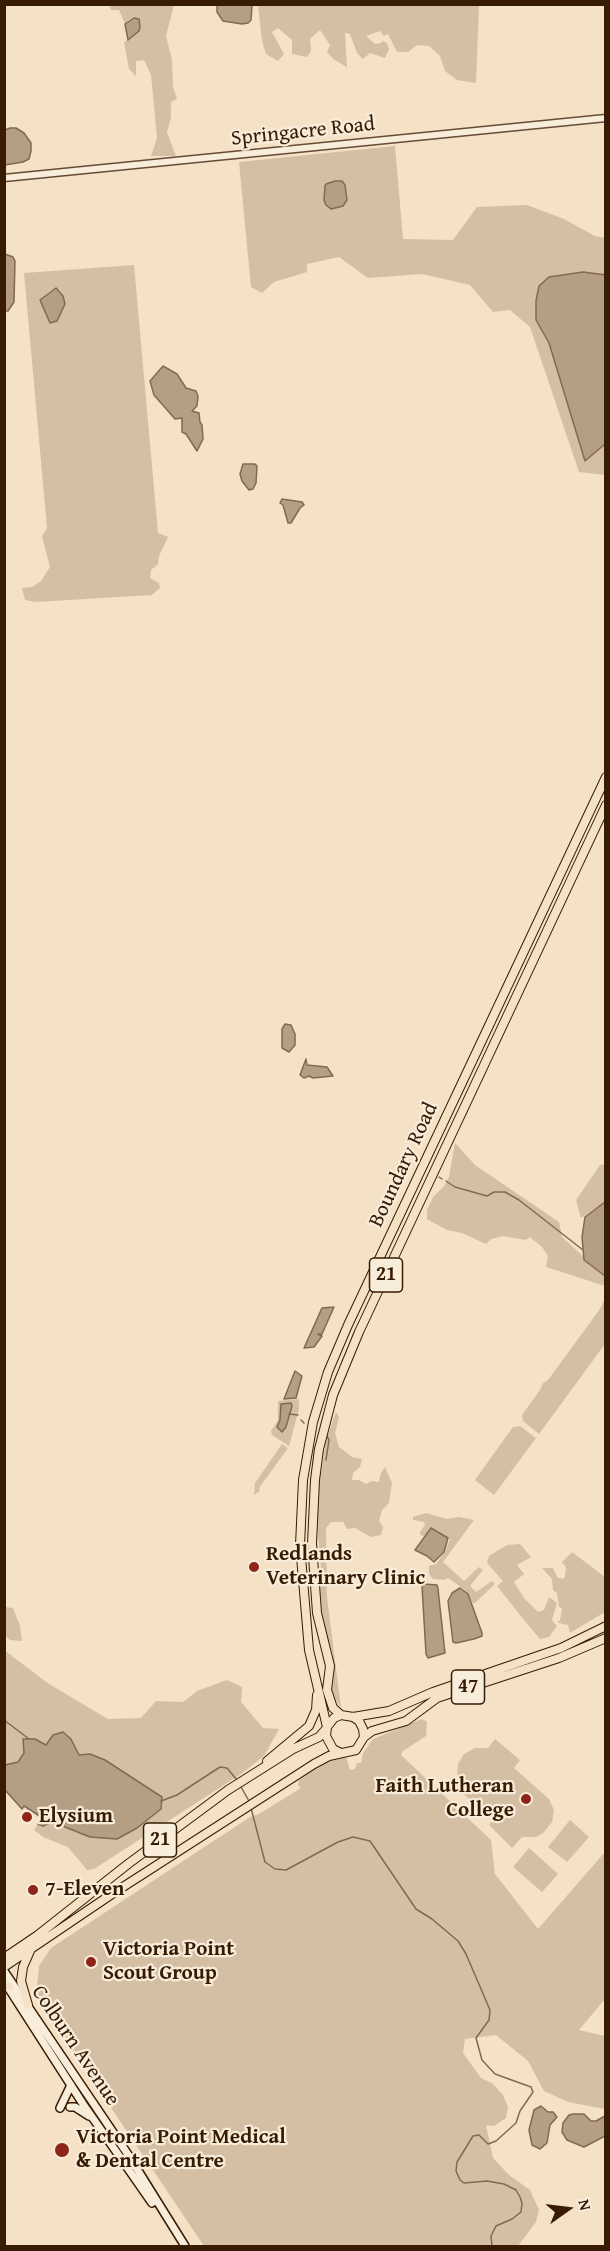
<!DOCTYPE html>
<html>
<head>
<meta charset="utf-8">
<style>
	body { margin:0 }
	#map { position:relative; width:610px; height:2251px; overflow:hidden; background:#f4e1c6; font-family:"Gentium Book Plus",serif }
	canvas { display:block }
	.frame { position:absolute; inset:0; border:6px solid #371b03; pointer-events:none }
	.north { position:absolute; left:538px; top:2179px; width:60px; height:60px; -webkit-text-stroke:4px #f8ecda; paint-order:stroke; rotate:76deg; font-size:16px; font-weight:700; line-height:24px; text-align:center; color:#371b03 }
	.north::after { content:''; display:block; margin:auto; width:21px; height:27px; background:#371b03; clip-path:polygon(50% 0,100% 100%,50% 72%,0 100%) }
</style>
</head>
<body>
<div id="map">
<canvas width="610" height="2251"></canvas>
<div class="frame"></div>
<div class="north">N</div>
</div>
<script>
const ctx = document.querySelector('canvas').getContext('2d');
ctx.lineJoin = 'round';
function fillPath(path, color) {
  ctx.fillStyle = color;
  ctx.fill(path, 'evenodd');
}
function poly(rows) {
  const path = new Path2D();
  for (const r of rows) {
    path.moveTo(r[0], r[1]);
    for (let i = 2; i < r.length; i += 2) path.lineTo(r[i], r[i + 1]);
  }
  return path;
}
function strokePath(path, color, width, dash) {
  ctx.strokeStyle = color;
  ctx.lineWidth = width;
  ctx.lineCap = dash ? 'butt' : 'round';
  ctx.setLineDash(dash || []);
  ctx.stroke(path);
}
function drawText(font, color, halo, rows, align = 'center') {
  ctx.font = font + ' "Gentium Book Plus",serif';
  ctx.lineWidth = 4.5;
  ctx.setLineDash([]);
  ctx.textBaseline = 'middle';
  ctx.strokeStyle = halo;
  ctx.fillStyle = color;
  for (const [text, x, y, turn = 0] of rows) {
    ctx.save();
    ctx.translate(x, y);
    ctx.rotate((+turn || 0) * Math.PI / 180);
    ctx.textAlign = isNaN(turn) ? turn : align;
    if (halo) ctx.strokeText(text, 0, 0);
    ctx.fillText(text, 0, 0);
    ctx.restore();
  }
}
const green = poly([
	[109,5,174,5,166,36,172,60,173,87,177,99,171,102,171,118,167,132,176,156,151,156,157,138,151,75,144,60,136,61,136,76,129,69,124,42,139,31,130,19,125,24,119,10,111,10],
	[258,5,479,5,476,83,457,80,445,71,440,56,429,46,417,45,408,52,397,52,388,34,384,36,380,31,366,36,375,44,381,43,383,41,387,43,389,49,385,58,370,53,363,59,357,53,350,34,345,33,347,67,333,59,327,52,330,45,320,30,310,39,311,51,307,57,292,54,292,40,278,28,272,32,284,54,278,61,266,54,262,41],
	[395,146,403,239,453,240,477,207,527,205,564,219,595,236,605,238,605,275,583,272,536,320,549,343,585,461,605,444,605,475,579,472,530,327,510,310,493,312,470,285,422,274,368,278,339,257,307,264,307,272,274,282,262,293,251,287,239,162],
	[134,265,158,533,168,537,159,556,158,564,151,570,150,578,159,583,160,588,152,595,36,602,25,600,22,588,32,587,41,581,50,567,42,536,47,528,24,273],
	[51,290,59,290,63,296,47,314,40,300],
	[455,1143,475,1165,559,1222,562,1237,584,1257,585,1261,605,1276,605,1286,546,1267,548,1256,542,1247,530,1237,526,1240,503,1236,491,1239,486,1244,462,1233,447,1230,427,1219,427,1210,433,1197,444,1186,449,1177],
	[605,1164,605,1202,581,1218,576,1200,600,1165],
	[605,1298,605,1344,539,1434,523,1421,522,1415,540,1390,543,1383,548,1380,600,1309],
	[299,1399,299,1409,289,1446,272,1435,271,1431,278,1420,278,1401],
	[336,1412,339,1417,335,1433,339,1447,352,1457,362,1459,360,1467,353,1473,352,1480,359,1480,366,1484,372,1481,379,1482,381,1473,385,1467,392,1483,389,1503,382,1510,379,1521,383,1527,381,1535,371,1537,355,1528,347,1529,343,1522,331,1522,326,1528,327,1597,341,1708,334,1698,332,1688,333,1654,323,1625,319,1583,321,1566,318,1537,318,1494,326,1440],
	[520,1426,536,1438,494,1495,475,1480,513,1427],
	[282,1444,288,1448,259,1488,260,1491,254,1495,255,1483],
	[426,1513,447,1519,459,1517,474,1520,443,1562,464,1581,479,1567,483,1570,470,1586,476,1592,492,1581,495,1584,475,1603,473,1603,465,1590,448,1578,444,1580,433,1579,429,1574,429,1566,436,1564,445,1552,450,1539,432,1528,424,1536,420,1535,420,1532,425,1525,424,1522,413,1520,413,1517],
	[520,1544,531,1557,517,1565,524,1574,514,1582,524,1598,538,1612,544,1610,549,1597,557,1603,552,1620,557,1626,549,1637,540,1639,528,1625,497,1586,503,1581,487,1563,489,1556,507,1545],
	[572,1552,605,1577,605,1612,570,1633,568,1625,559,1623,557,1621,560,1621,562,1608,559,1607,557,1593,553,1590,552,1579,542,1568,553,1568,557,1577,562,1579,565,1577,566,1567,562,1562],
	[5,1607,13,1608,20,1626,22,1641,10,1640,5,1636],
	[4,1650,49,1684,108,1719,141,1718,156,1701,183,1702,197,1691,227,1680,242,1687,241,1702,263,1728,279,1729,264,1756,241,1774,94,1869,87,1870,68,1847,43,1837,34,1830,38,1824,43,1825,57,1820,66,1827,162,1797,125,1772,90,1754,79,1755,71,1739,24,1753,18,1762,5,1765],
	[422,1719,427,1722,426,1736,403,1751,401,1755,491,1840,495,1874,538,1929,605,1852,605,1999,579,2030,605,2036,605,2109,568,2102,544,2091,528,2061,496,2035,465,2039,463,2053,481,2078,492,2083,503,2095,508,2107,506,2118,494,2126,486,2125,493,2158,509,2175,530,2190,539,2210,536,2222,518,2246,204,2246,40,2002,37,1986,39,1966,51,1948,250,1817,259,1814,301,1788,298,1785,299,1780,317,1767,336,1758,346,1757,350,1770,355,1769,357,1763,361,1763,363,1753,373,1739],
	[495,1739,520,1760,514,1768,549,1799,554,1810,552,1822,543,1833,536,1837,522,1837,512,1848,489,1825,496,1817,483,1805,480,1808,455,1787,459,1783,457,1775,458,1764,464,1754,475,1748,488,1748],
	[570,1820,589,1837,567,1862,548,1847],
	[529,1848,558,1874,542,1892,513,1867]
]);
const water = poly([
	[217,5,252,5,251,20,248,23,242,24,223,21,217,12,217,5],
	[134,18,139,19,140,27,139,31,128,40,125,24,134,18],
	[10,128,16,128,24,133,31,143,31,151,29,159,23,162,5,165,5,130,10,128],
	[335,181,342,181,345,185,347,200,343,206,331,209,326,205,324,200,325,186,326,184,335,181],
	[5,254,13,257,15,261,14,302,8,311,5,311,5,254],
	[583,272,606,275,605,444,585,461,549,343,536,320,536,301,539,286,549,277,583,272],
	[56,288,63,296,65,304,57,321,50,323,40,300,56,288],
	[163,366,177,374,186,388,196,391,198,396,197,406,192,411,199,413,200,422,202,425,203,439,197,451,186,434,182,432,182,418,175,419,154,395,150,381,163,366],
	[243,464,255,464,257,466,256,483,253,489,249,490,242,481,240,474,243,464],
	[282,499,302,502,304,505,300,508,291,523,288,523,283,505,280,503,282,499],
	[285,1024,291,1025,295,1034,295,1045,289,1052,282,1048,282,1029,285,1024],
	[306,1059,307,1065,327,1067,333,1076,313,1078,309,1076,304,1078,300,1075,306,1059],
	[605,1202,606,1202,605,1276,584,1260,582,1237,585,1217,605,1202],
	[334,1307,322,1334,318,1334,322,1336,314,1347,304,1348,322,1308,334,1307],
	[295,1371,302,1376,296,1398,284,1399,295,1371],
	[291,1403,292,1406,286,1427,282,1432,277,1427,280,1420,281,1404,291,1403],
	[431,1528,448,1538,444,1552,434,1562,427,1556,415,1550,431,1528],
	[424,1584,437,1585,438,1589,445,1653,428,1658,426,1654,422,1586,424,1584],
	[460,1588,468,1594,482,1633,482,1636,474,1639,456,1643,453,1642,448,1601,452,1593,460,1588],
	[63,1732,71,1739,79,1755,90,1754,105,1760,162,1797,161,1809,137,1828,117,1839,90,1837,65,1827,57,1820,43,1826,38,1824,41,1817,24,1806,22,1809,5,1790,5,1765,18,1762,24,1753,23,1739,35,1739,46,1745,53,1735,63,1732],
	[541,2106,548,2112,553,2112,557,2117,550,2125,547,2143,540,2149,532,2145,529,2130,534,2110,541,2106],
	[573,2114,584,2114,591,2121,596,2121,605,2116,605,2136,584,2147,567,2140,562,2132,563,2123,569,2115,573,2114]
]);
const stream = poly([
	[412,1150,414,1154],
	[415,1160,416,1163],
	[439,1177,442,1179],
	[446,1181,455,1187,487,1196,494,1192,505,1192,519,1200,583,1250],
	[289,1414,298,1415],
	[301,1420,304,1423],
	[326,1460,329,1440,327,1436],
	[4,1720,29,1739],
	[241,1787,249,1801],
	[161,1801,177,1795,220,1767,227,1768,237,1780],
	[251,1808,265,1862,275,1869,286,1870,338,1842,353,1837,370,1841,416,1909,432,1919,458,1941,466,1954,490,2010,489,2020,476,2038,482,2060,495,2074,531,2087,533,2092,520,2111,516,2123,496,2141,488,2144,479,2135,473,2136,457,2162,456,2171,460,2180,464,2183,487,2181,504,2184,516,2190,520,2197,522,2203,521,2212,512,2219,496,2226,491,2236,492,2246]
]);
const tertiary = poly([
	[4,178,606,118]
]);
const secondary = poly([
	[4,1971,129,2156,185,2246],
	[4,1981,83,2104,152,2203],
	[70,2107,75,2107,89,2116],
	[60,2108,71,2085]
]);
const trunk = poly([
	[341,1715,333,1708,327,1690,330,1666,317,1613,312,1543,315,1480,319,1449,333,1395,359,1332,606,805],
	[353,1717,359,1721,363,1729,364,1737],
	[327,1727,309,1650,300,1545,303,1480,313,1422,328,1372,348,1325,606,777],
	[341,1753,333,1749,326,1736,327,1727,334,1718,341,1715,353,1717,389,1711,433,1692,561,1648,606,1626],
	[267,1761,309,1726,316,1710,317,1695],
	[4,1958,38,1935,128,1864,228,1790,293,1749,319,1737,326,1729],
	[4,1967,112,1894,314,1764,329,1756,356,1750,364,1737,372,1731,406,1721,437,1698,559,1658,606,1638],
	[4,1986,9,1987],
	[28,2005,21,1981,23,1967,30,1951]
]);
const markers = [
	[254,1567,6,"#8f2418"],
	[526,1799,6,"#8f2418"],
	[27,1817,6,"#8f2418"],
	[33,1890,6,"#8f2418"],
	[91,1962,6,"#8f2418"],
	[62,2150,8,"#8f2418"]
];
const shields = [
	[386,1275,33],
	[468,1687,33],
	[160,1840,33]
];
const shieldNames = [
	["21",386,1275],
	["47",468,1687],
	["21",160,1840]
];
const streetNames = [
	["Springacre Road",303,132,-6],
	["Boundary Road",404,1165,-65],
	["Colburn Avenue",75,2046,56]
];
const poiNames = [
	["Redlands",266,1555],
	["Veterinary Clinic",266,1579],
	["Faith Lutheran",514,1787,"right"],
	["College",514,1811,"right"],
	["Elysium",39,1817],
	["7-Eleven",45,1890],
	["Victoria Point",103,1950],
	["Scout Group",103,1974],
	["Victoria Point Medical",76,2138],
	["& Dental Centre",76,2162]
];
fillPath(green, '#d4bfa5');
fillPath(water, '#b49e84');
strokePath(water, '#826a50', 1.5);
strokePath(stream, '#826a50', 1.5);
strokePath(tertiary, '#664c34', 9);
strokePath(secondary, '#371b03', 10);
strokePath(trunk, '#371b03', 10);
strokePath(tertiary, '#f8ecda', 6);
strokePath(secondary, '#f8ecda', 7);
strokePath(trunk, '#f4e1c6', 8);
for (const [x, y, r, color] of markers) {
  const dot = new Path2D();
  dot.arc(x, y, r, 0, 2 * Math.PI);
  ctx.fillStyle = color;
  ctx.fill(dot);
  strokePath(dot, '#f8ecda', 2);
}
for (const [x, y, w] of shields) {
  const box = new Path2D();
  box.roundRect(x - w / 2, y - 17, w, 34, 4.5);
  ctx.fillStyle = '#f8ecda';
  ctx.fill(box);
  strokePath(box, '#371b03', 1.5);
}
drawText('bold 20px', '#371b03', null, shieldNames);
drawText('21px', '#371b03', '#f8ecda', streetNames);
drawText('bold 21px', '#371b03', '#f8ecda', poiNames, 'left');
</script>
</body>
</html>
